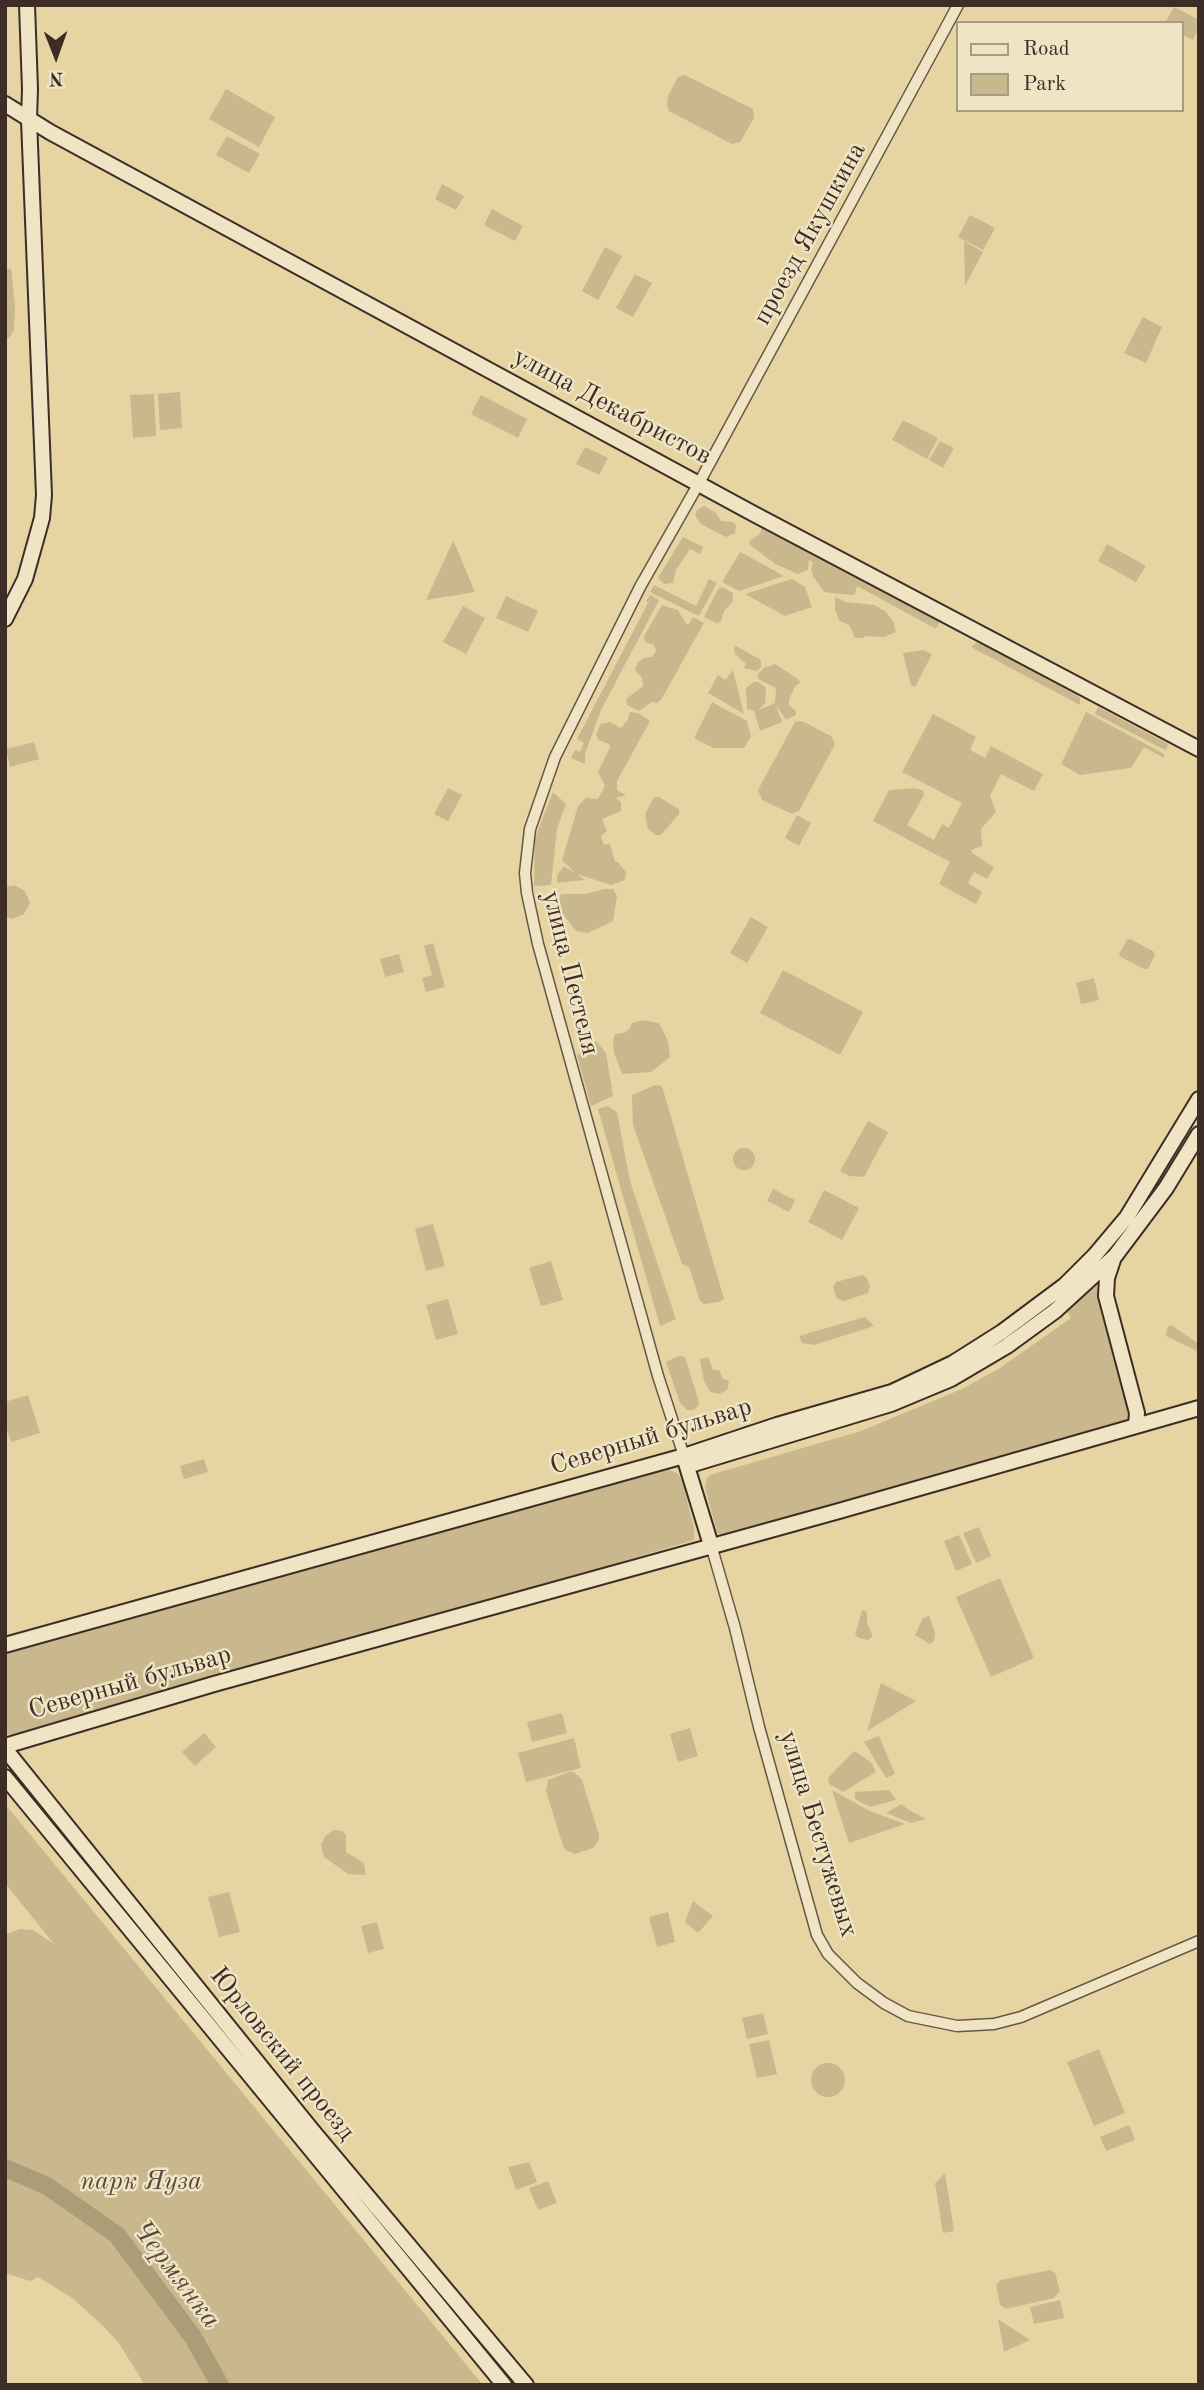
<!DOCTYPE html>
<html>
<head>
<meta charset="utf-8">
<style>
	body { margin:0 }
	#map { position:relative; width:1204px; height:2390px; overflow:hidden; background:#e6d5a3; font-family:"Old Standard TT",serif }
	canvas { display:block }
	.frame { position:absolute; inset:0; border:7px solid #3d2d26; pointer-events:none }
	.legend { position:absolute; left:956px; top:21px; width:228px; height:91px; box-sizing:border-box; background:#efe4c3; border:2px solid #a89b84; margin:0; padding:9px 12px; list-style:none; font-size:21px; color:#3d2d26 }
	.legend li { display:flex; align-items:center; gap:14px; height:35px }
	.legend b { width:35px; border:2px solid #a89b84 }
	.north { position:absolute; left:21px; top:21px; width:70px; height:70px; -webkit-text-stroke:5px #efe4c3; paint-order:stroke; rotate:179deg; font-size:19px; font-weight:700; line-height:28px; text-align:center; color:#3d2d26 }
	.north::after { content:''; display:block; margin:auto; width:24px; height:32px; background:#3d2d26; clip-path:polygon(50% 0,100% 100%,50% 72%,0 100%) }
</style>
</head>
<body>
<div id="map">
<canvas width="1204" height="2390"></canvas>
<div class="frame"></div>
<ul class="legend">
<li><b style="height:9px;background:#efe4c3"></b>Road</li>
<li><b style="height:19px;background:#c9b88e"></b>Park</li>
</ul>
<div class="north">N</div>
</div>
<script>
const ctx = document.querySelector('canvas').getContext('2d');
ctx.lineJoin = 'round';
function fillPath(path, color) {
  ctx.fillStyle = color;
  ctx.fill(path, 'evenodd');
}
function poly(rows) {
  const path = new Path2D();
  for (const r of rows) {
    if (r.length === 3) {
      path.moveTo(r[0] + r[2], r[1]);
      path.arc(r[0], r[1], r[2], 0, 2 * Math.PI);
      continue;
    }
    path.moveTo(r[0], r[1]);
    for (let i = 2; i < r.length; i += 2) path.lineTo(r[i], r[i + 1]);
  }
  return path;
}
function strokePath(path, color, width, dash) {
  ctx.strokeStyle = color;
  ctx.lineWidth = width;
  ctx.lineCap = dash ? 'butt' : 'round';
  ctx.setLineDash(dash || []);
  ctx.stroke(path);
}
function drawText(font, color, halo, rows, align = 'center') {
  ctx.font = font + ' "Old Standard TT",serif';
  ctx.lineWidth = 5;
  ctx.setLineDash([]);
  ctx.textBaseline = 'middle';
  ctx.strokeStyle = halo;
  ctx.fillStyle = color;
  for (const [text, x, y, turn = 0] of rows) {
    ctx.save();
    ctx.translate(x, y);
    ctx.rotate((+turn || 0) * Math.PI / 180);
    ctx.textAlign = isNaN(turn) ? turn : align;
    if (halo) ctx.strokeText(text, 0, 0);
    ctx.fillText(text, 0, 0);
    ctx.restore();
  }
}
const green = poly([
	[1174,7,1199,20,1199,29,1193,40,1181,34,1181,23,1165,23],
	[685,75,753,109,754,118,740,142,732,144,669,111,667,105,668,96,678,77],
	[226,89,275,117,259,147,209,119],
	[227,136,260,154,249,173,216,155],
	[442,184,464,196,456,210,435,199],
	[492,209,523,226,515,241,484,225],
	[970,215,995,228,983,250,958,237],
	[964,241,983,252,965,286],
	[605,247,622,256,598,300,582,291],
	[11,268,15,305,14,330,9,338,5,339,5,271],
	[635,274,652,283,633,317,616,308],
	[1143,317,1162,327,1146,363,1124,353],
	[180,392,182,428,160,430,158,394],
	[154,394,156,436,133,438,130,395],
	[481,395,527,419,518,438,471,414],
	[903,420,938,438,927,459,892,440],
	[940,441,954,448,943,468,929,460],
	[585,447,608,458,599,475,576,464],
	[704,506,716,513,721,521,733,522,736,526,735,533,726,537,701,524,695,515,697,510],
	[762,526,940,621,936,629,857,586,855,594,851,595,824,592,813,576,811,569,813,563,809,560,808,570,798,574,775,564,749,544,751,540,760,534],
	[683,537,703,547,700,554,690,549,676,570,673,583,664,584,658,578],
	[453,540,475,592,426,600,453,541],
	[1107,544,1146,566,1136,582,1098,561],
	[740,552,766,566,784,576,739,591,722,582],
	[709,579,717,583,699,616,650,592,654,585,696,606],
	[792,579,805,587,812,607,785,616,745,594],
	[722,587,733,593,733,601,724,611,721,622,716,623,704,617,718,589],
	[650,595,659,600,601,710,585,754,585,764,571,758,575,750,580,752,584,743,577,739,648,603,646,601],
	[506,596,538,611,528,632,496,618],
	[835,597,846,602,874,605,885,611,893,621,896,632,884,637,867,636,862,638,855,638,850,626,839,620,835,609],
	[662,605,678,610,686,624,689,624,693,617,704,623,661,700,657,703,652,702,639,711,627,705,626,699,643,686,642,678,635,670,638,662,644,658,652,657,656,651,654,645,645,642,644,636],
	[463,606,485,618,466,654,443,642],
	[976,643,982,644,1077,695,1080,698,1080,705,971,647],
	[736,646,761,660,761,667,757,671,744,668,746,664,735,654,734,648],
	[924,650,932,654,915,687,911,685,903,653],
	[775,664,798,679,800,683,795,686,789,700,789,705,796,711,796,715,786,720,776,705,782,722,760,731,754,711,747,709,746,688,754,682,758,682,766,688,765,703,759,710,775,703,776,688,758,679,758,674,764,668],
	[733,670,744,714,708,693,718,675,725,680],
	[712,702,747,721,751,737,744,748,713,748,694,738],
	[1098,707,1168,744,1167,748,1165,750,1095,714],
	[630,712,638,713,650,721,617,781,617,790,626,795,616,798,621,802,621,811,602,819,607,831,601,836,604,845,610,844,615,862,618,862,626,872,625,880,611,885,577,874,585,880,557,883,557,875,564,866,575,873,562,860,578,806,586,798,598,799,605,786,598,772,610,747,609,744,598,740,596,735,599,727,601,724,610,722,621,728,627,721],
	[1086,712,1164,754,1164,758,1144,747,1131,768,1080,775,1061,764],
	[933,714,976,737,970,750,985,758,991,746,1043,774,1034,791,1001,774,990,796,996,812,981,829,982,846,971,850,972,853,994,867,987,879,974,872,968,883,982,892,976,904,939,884,950,862,873,821,889,790,914,788,923,790,924,795,907,825,934,840,942,824,949,828,962,803,902,772],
	[802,721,831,736,835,744,799,811,792,814,762,800,758,790,795,722],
	[34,742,39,759,10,767,6,749],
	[448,788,462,795,448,821,434,814],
	[553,792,566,804,557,829,551,885,534,886,535,838],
	[654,797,659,797,679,809,679,814,661,835,656,835,648,829,645,814],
	[797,815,811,823,799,846,785,838],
	[14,885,25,891,30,903,24,914,12,919,5,917,5,887],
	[605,889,613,889,617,896,613,921,588,933,576,931,559,909,558,903,561,894,585,894],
	[751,917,768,927,747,963,730,953],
	[1130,939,1153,951,1155,955,1148,969,1144,969,1121,957,1119,954,1127,940],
	[433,943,445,987,426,992,422,978,432,975,424,946],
	[399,954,404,972,385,977,380,959],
	[783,970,863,1012,840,1055,760,1013],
	[1094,978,1099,1000,1081,1004,1076,983],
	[643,1020,659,1023,668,1041,670,1057,651,1072,622,1074,614,1053,613,1040,615,1034,624,1033,629,1029,632,1023],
	[596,1041,606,1053,613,1096,591,1106,577,1055,588,1050],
	[655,1085,662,1086,724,1299,719,1302,704,1304,700,1301,689,1267,682,1264,633,1125,632,1095],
	[607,1106,617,1112,630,1181,676,1319,660,1326,598,1109],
	[868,1121,888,1132,864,1177,849,1176,840,1171],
	[744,1159,11],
	[773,1189,795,1200,789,1212,767,1201],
	[824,1190,859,1208,842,1240,808,1222],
	[433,1224,445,1266,426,1271,415,1229],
	[551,1261,563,1300,541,1306,529,1268],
	[862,1275,866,1277,870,1286,868,1293,844,1301,837,1299,833,1287,836,1282],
	[1097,1281,1131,1412,1126,1422,1120,1426,722,1536,717,1532,705,1487,707,1478,710,1475,861,1431,962,1389,1000,1368,1071,1318,1065,1308],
	[448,1299,458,1334,436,1340,426,1305],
	[865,1317,874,1326,814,1345,802,1343,799,1336],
	[1171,1325,1199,1344,1199,1352,1166,1336,1167,1328],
	[678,1356,685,1357,699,1402,698,1406,694,1410,687,1410,680,1403,666,1362],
	[708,1357,713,1370,719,1370,723,1379,727,1380,729,1383,727,1390,719,1394,710,1392,704,1381,700,1359],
	[28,1395,40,1433,11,1442,5,1423,5,1402],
	[204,1459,208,1472,184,1479,180,1466],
	[665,1468,677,1473,682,1480,694,1528,694,1540,353,1642,13,1735,5,1733,5,1654],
	[979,1527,991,1556,976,1563,963,1533],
	[959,1535,972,1564,956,1571,944,1541],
	[1000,1578,1034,1658,991,1677,956,1597],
	[862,1610,867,1612,867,1623,872,1634,872,1637,868,1640,859,1638,855,1635],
	[929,1616,935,1632,934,1641,930,1644,915,1635,923,1618],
	[881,1683,916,1701,867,1731],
	[562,1713,567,1733,532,1742,527,1722],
	[690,1728,698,1756,678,1762,670,1734],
	[204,1733,216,1747,195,1766,182,1752],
	[879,1736,895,1774,886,1778,864,1742],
	[574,1738,581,1768,526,1782,518,1753],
	[854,1751,871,1762,876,1772,843,1792,829,1784,828,1778],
	[569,1772,574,1772,582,1780,599,1835,599,1840,593,1848,575,1854,565,1850,563,1846,546,1791,548,1780],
	[832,1790,870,1811,905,1824,849,1843],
	[889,1790,896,1800,870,1807,855,1799,855,1792],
	[5,1804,483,2385,145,2385,118,2342,101,2324,71,2297,38,2277,30,2281,5,2273,5,1935,20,1929,33,1930,54,1944,5,1883],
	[901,1804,909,1810,926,1819,911,1823,886,1813],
	[334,1830,342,1831,346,1835,346,1852,364,1863,366,1875,348,1874,324,1857,321,1845,325,1836],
	[229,1892,240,1932,219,1937,208,1897],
	[693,1901,713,1916,698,1933,685,1922],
	[668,1912,675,1942,657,1947,649,1917],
	[377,1922,384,1949,368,1953,361,1926],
	[763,2013,768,2034,747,2039,742,2018],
	[769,2040,777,2074,757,2078,749,2044],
	[1099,2049,1125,2113,1094,2126,1067,2062],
	[828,2080,17],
	[1129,2125,1135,2140,1106,2151,1100,2137],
	[529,2162,537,2182,516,2190,508,2167],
	[945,2173,954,2231,943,2233,935,2183],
	[548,2181,557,2203,538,2210,529,2188],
	[1050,2270,1055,2273,1060,2291,1054,2298,1006,2309,1000,2305,996,2285,1000,2280],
	[1060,2300,1064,2318,1034,2324,1030,2307],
	[998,2319,1030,2340,1004,2352]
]);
const river = poly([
	[5,2168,47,2186,117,2235,193,2337,220,2385]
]);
const street = poly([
	[684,1456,658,1376,538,944,527,893,525,873,530,829,555,757,640,587,699,483,958,5],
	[711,1545,735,1628,759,1727,817,1935,828,1954,857,1983,884,2003,908,2016,957,2026,994,2024,1021,2017,1199,1941]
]);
const secondary = poly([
	[5,104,50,132,754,514,1199,749],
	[5,619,25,579,42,518,44,495,29,120,30,89,27,5],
	[1113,1260,1107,1278,1106,1296,1137,1413,1136,1425],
	[685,1460,711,1545],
	[687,1466,891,1404,951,1379,1007,1346,1055,1311,1115,1256,1166,1188,1199,1134],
	[5,1645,684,1456,777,1425,892,1392,953,1363,1002,1332,1065,1285,1095,1255,1127,1217,1199,1099],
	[5,1746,214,1684,839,1511,1199,1408],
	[5,1749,311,2129,526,2385],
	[5,1777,504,2385]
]);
const streetNames = [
	["проезд Якушкина",810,234,-61],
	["улица Декабристов",612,407,28],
	["улица Пестеля",570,973,76],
	["Северный бульвар",651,1437,-17],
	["Северный бульвар",130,1683,-16],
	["улица Бестужевых",818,1834,73],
	["Юрловский проезд",282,2054,51]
];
const parkNames = [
	["парк Яуза",141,2182]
];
const waterNames = [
	["Чермянка",176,2275,53]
];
fillPath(green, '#c9b88e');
strokePath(river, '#ad9c78', 18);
strokePath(street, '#675745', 13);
strokePath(secondary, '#3d2d26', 18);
strokePath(street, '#efe4c3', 10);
strokePath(secondary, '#efe4c3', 14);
drawText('26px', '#3d2d26', '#efe4c3', streetNames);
drawText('italic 26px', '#59493b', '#efe4c3', parkNames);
drawText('italic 28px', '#59493a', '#efe4c3', waterNames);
</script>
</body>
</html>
